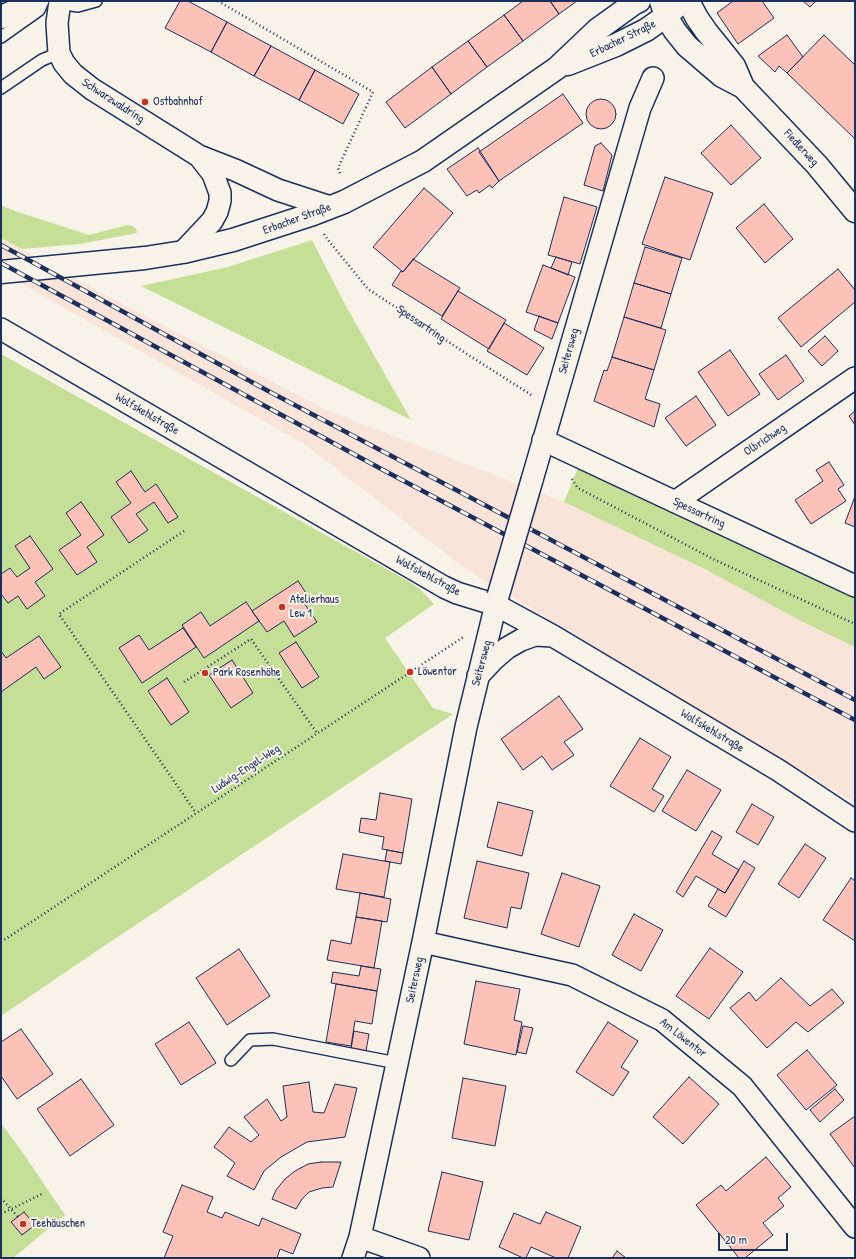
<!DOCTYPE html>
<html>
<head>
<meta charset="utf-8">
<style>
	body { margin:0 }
	#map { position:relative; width:856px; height:1259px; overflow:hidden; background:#f7f3e8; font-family:"Patrick Hand",sans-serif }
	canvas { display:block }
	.frame { position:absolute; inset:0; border:2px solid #1b2f5e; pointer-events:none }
	.scale { position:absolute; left:718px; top:1233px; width:70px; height:18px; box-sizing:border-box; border:2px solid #1b2f5e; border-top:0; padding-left:5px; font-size:12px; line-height:14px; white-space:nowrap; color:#1b2f5e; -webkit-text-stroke:3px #f7f3e8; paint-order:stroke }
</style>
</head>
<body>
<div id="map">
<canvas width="856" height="1259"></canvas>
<div class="frame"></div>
<div class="scale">20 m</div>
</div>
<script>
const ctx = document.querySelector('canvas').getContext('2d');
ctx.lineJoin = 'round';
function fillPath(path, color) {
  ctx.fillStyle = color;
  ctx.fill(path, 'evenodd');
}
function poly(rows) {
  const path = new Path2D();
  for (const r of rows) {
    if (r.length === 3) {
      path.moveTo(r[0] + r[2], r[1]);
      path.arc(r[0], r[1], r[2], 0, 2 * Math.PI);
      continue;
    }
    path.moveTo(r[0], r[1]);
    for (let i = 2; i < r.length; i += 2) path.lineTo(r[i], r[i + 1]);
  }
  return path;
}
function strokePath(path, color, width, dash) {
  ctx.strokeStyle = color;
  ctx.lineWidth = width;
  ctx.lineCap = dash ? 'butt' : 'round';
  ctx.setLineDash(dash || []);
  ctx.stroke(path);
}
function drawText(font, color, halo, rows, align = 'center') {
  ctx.font = font + ' "Patrick Hand",sans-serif';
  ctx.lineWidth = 4;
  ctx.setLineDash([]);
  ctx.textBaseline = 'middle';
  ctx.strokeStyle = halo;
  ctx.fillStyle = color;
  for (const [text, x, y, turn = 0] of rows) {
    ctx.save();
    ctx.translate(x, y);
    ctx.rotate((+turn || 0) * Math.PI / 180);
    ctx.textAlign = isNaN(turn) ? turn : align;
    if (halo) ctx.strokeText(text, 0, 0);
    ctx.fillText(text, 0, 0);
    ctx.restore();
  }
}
const built = poly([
	[1,238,109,297,326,410,564,502,855,639,855,803,467,570,306,445,1,272]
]);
const green = poly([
	[1,205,15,211,89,235,127,225,133,226,136,229,137,233,80,244,22,249,1,238],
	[312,240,347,308,411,420,141,286,228,267],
	[1,354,410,582,420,589,434,604,385,638,433,708,453,714,98,950,1,1016],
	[582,458,855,586,855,647,801,621,705,569,564,502],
	[1,1123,21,1150,65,1215,13,1258,1,1258]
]);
const building = poly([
	[180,1,188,1,227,22,211,52,165,28,180,1],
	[523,1,550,1,559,14,523,41,504,15,523,1],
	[550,1,577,1,559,14,550,1],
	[733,1,762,1,774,18,738,44,717,13,733,1],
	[803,1,816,1,810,7,803,1],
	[504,15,523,41,487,67,468,41,504,15],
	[227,22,271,46,254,76,211,52,227,22],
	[787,35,803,57,787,73,779,66,775,72,758,56,787,35],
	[824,35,855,65,855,139,787,73,824,35],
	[468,41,487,67,451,94,432,67,468,41],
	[271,46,315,70,299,100,254,76,271,46],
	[432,67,451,94,405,128,386,102,432,67],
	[315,70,359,94,343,124,299,100,315,70],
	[563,94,583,123,499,181,479,152,563,94],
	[601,114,15],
	[731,125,761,158,731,185,701,153,731,125],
	[601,143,612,155,603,191,584,185,595,146,601,143],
	[478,148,499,181,492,188,490,185,479,193,477,190,467,196,447,169,478,148],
	[665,177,713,193,690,260,642,244,665,177],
	[424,188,453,213,403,272,373,247,424,188],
	[564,197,597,207,580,264,548,255,564,197],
	[764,204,793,239,765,263,736,228,764,204],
	[645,247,682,258,671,294,634,283,645,247],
	[556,257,572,262,568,275,551,268,556,257],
	[413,259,460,288,442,316,392,285,401,271,403,272,413,259],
	[543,265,575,277,558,323,526,312,543,265],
	[838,269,855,290,855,302,801,347,778,318,838,269],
	[634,283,671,294,661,328,624,317,634,283],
	[458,291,506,320,489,349,441,319,458,291],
	[539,316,558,323,552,339,534,330,539,316],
	[624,317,666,330,654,370,612,357,624,317],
	[504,323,544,348,527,375,487,351,504,323],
	[825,336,838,351,822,366,808,351,825,336],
	[730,350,760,394,728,416,698,372,730,350],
	[786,355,804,381,778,400,759,374,786,355],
	[612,357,654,370,645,399,660,404,654,427,594,401,604,370,607,371,612,357],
	[696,396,716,425,686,446,665,418,696,396],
	[855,411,855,425,849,416,855,411],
	[829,462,844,485,838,489,846,501,811,524,795,500,823,481,816,470,829,462],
	[131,471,145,492,156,484,178,517,168,523,154,502,136,514,148,530,129,543,111,517,131,503,116,482,131,471],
	[854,499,855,499,855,527,845,523,854,499],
	[81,502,104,535,87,547,97,562,77,575,59,550,81,535,66,513,81,502],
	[30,536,53,569,35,582,45,596,27,609,18,596,8,603,1,594,1,574,10,568,17,577,30,568,15,546,30,536],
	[298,581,310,599,304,603,317,622,294,637,284,621,267,632,252,611,298,581],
	[246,602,259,621,204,658,182,625,201,612,210,626,246,602],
	[183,628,196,647,142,683,119,648,139,635,149,650,183,628],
	[39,636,61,667,44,679,36,667,1,692,1,651,6,658,39,636],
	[296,642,319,677,302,688,279,653,296,642],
	[232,660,253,693,231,708,209,675,232,660],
	[167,678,189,712,171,725,148,691,167,678],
	[559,696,583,729,564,742,574,755,552,770,542,756,523,770,501,739,559,696],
	[640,738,671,757,652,789,664,796,654,812,610,786,640,738],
	[687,770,721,790,696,831,662,811,687,770],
	[380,793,412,799,403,853,382,849,384,837,359,832,361,818,376,820,380,793],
	[498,802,533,811,522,856,487,847,498,802],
	[752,804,774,817,758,845,736,832,752,804],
	[712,831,722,837,712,854,739,870,725,893,696,876,683,897,676,892,712,831],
	[805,844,826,858,799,898,778,884,805,844],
	[387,850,403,853,401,864,385,861,387,850],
	[343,854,390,862,384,897,336,889,343,854],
	[477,861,529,873,521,909,511,907,507,928,464,918,477,861],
	[744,861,755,868,726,917,708,906,718,889,725,893,744,861],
	[562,873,600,886,579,947,541,934,562,873],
	[851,878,855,881,855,941,823,920,851,878],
	[360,893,391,899,387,922,356,917,360,893],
	[634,914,663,930,641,971,612,955,634,914],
	[356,917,382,921,374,968,327,960,331,940,351,944,356,917],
	[710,948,743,972,709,1019,676,996,710,948],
	[239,949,270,996,227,1025,196,978,239,949],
	[361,966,381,969,377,991,331,983,333,972,359,976,361,966],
	[781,978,810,1006,832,989,844,1003,808,1032,796,1022,767,1048,730,1008,749,992,756,1001,781,978],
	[476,981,520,989,514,1020,522,1022,516,1055,464,1044,476,981],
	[336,984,377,991,372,1024,355,1021,351,1046,326,1042,336,984],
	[189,1022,216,1063,181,1085,155,1044,189,1022],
	[608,1022,638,1041,621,1067,629,1072,613,1096,576,1072,608,1022],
	[523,1026,533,1028,526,1054,517,1052,523,1026],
	[21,1029,53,1074,17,1099,1,1076,1,1042,21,1029],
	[354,1031,369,1034,366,1051,351,1049,354,1031],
	[807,1050,837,1085,806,1110,777,1075,807,1050],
	[689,1077,719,1104,683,1144,653,1117,689,1077],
	[463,1078,506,1086,495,1146,452,1138,463,1078],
	[81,1079,114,1125,70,1156,37,1109,81,1079],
	[309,1082,313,1112,324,1113,335,1084,357,1088,345,1137,307,1142,281,1157,264,1171,254,1190,227,1176,235,1163,214,1147,229,1127,251,1142,259,1135,244,1117,267,1099,281,1121,287,1117,283,1086,309,1082],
	[835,1089,844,1100,820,1122,810,1110,835,1089],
	[855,1116,855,1168,830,1134,855,1116],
	[766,1157,791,1187,778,1198,784,1206,763,1223,773,1235,745,1258,739,1258,696,1205,721,1185,726,1191,766,1157],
	[321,1162,341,1162,333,1187,322,1188,309,1192,302,1199,296,1209,272,1199,276,1190,285,1179,295,1171,308,1164,321,1162],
	[442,1172,483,1182,469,1240,428,1231,442,1172],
	[182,1185,213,1197,207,1212,222,1218,225,1212,259,1226,262,1218,301,1234,293,1254,280,1249,277,1258,164,1258,173,1236,163,1232,182,1185],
	[24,1212,35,1225,22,1235,11,1222,24,1212],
	[546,1212,581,1227,568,1258,556,1258,531,1247,526,1258,523,1258,499,1247,514,1213,540,1224,546,1212],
	[617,1251,626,1258,612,1258,617,1251]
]);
const path = poly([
	[218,1,373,92,338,168,341,176],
	[324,234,328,240,368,289,470,356,533,396],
	[572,479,578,488,715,560,855,624],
	[184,531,59,614,196,813],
	[184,682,251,639,317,733],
	[1,942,465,636],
	[1,1198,18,1217],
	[1,1214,42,1194]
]);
const service = poly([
	[59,3,78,6,96,1],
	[1,37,39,10,43,1],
	[1,88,42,60,59,53],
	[231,1060,250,1040,273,1039,397,1063]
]);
const minor = poly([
	[60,1,57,23,59,53,64,63,73,74,92,89,199,156,235,170,278,190,330,207],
	[183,252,212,221,217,212,220,201,220,193,213,174,199,156],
	[1,329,444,587,457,593,496,605,553,636,778,770,855,821],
	[543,440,855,586],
	[532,480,640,108,653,78],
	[675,502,855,378],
	[478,676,493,660,507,648,521,640,535,635,553,636],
	[423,942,572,975,662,1020,742,1086,855,1227],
	[360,1237,419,1258],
	[353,1258,360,1237,423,942,466,727,498,596]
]);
const tertiary = poly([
	[568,64,616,45,646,30,666,16,683,1],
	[1,272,145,258,183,252,233,240,313,214,344,202,423,161,557,68,597,30,633,4,639,1]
]);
const secondary = poly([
	[661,1,666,16,675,31,687,46,722,76,743,87,817,165,855,211],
	[688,1,697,18,706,31,734,66,743,87]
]);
const primary = poly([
	[1,17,13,12,29,1]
]);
const rail = poly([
	[1,245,270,392,855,700],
	[1,263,385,471,855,720]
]);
const minorBridge = poly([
	[498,596,532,480]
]);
const markers = [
	[145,102,4,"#c8321e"],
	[282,607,4,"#c8321e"],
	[410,672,4,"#c8321e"],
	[205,673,4,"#c8321e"],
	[23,1224,4,"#c8321e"]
];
const streetNames = [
	["Erbacher Straße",623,39,-26],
	["Schwarzwaldring",113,101,33],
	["Fiedlerweg",801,148,47],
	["Erbacher Straße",297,219,-20],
	["Spessartring",421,324,34],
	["Seitersweg",569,351,-74],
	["Wolfskehlstraße",147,414,30],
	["Olbrichweg",765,440,-34],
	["Spessartring",699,513,25],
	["Wolfskehlstraße",428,576,28],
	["Seitersweg",482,663,-75],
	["Wolfskehlstraße",712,731,31],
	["Ludwig-Engel-Weg",246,769,-33],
	["Seitersweg",415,980,-78],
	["Am Löwentor",683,1038,38]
];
const poiNames = [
	["Ostbahnhof",153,102],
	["Atelierhaus",290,600],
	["Lew 1",290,614],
	["Löwentor",418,672],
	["Park Rosenhöhe",213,673],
	["Teehäuschen",31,1224]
];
fillPath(built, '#f8e4d9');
fillPath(green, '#c5e096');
fillPath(building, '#fcc1b7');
strokePath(building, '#1b2f5e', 1);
strokePath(service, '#1b2f5e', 14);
strokePath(minor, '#1b2f5e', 24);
strokePath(tertiary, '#1b2f5e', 25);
strokePath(secondary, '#1b2f5e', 25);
strokePath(primary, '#1b2f5e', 25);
strokePath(path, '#1b2f5e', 2.5, [1, 3]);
strokePath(service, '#f7f3e8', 11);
strokePath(minor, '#f7f3e8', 21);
strokePath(tertiary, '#f7f3e8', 22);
strokePath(secondary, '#f7f3e8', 22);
strokePath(primary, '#f7f3e8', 22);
strokePath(rail, '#1b2f5e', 4.5);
strokePath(rail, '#f7f3e8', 3, [9]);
strokePath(minorBridge, '#1b2f5e', 24, []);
strokePath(minorBridge, '#f7f3e8', 21);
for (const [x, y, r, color] of markers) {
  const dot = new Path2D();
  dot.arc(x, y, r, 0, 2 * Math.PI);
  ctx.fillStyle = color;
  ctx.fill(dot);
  strokePath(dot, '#f7f3e8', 1.5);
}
drawText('12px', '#1b2f5e', '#f7f3e8', streetNames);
drawText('12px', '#1b2f5e', '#f7f3e8', poiNames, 'left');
</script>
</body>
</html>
